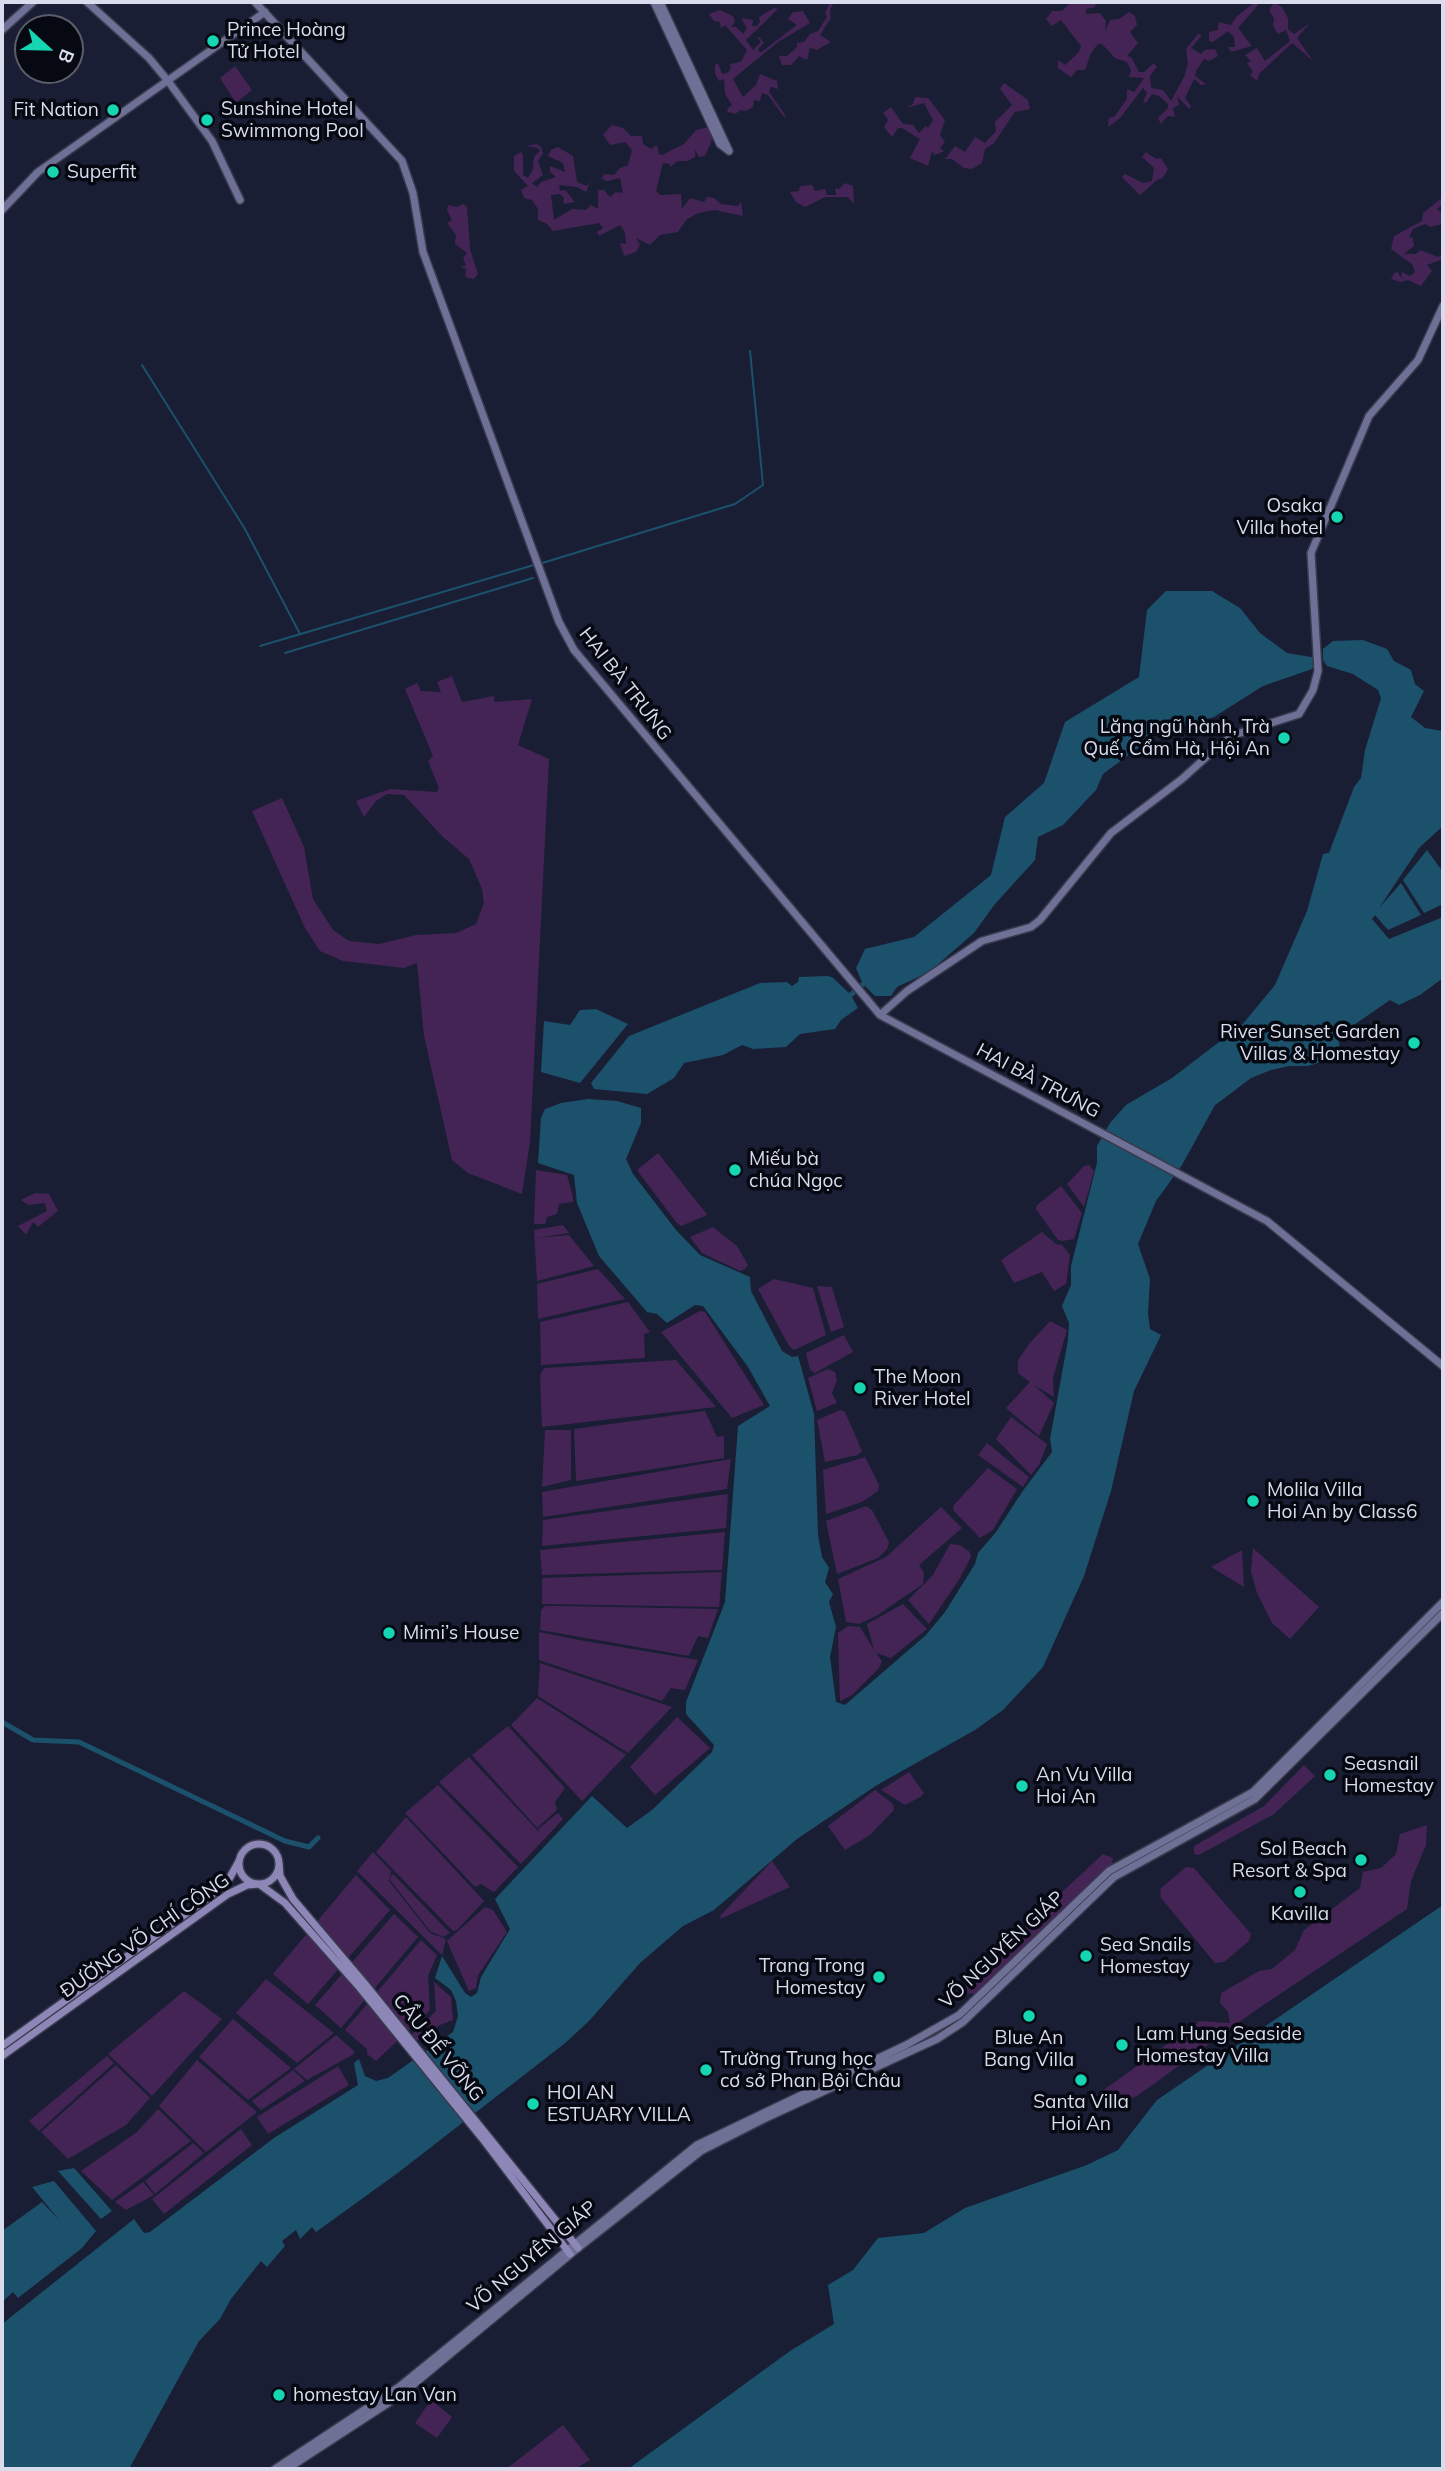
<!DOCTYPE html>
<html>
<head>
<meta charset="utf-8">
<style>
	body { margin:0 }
	#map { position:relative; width:1445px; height:2471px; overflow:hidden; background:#191e34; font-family:Mulish,sans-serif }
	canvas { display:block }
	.frame { position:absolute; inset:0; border:4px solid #d8dcec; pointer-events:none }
	.north { position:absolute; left:14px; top:14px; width:70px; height:70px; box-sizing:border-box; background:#070912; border:2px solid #5b5d69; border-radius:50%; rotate:112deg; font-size:19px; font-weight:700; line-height:28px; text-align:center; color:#d8dcec }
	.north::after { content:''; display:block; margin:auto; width:24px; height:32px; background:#15d5b3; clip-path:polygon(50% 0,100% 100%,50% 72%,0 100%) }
</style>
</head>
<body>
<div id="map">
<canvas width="1445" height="2471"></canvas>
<div class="frame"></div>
<div class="north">B</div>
</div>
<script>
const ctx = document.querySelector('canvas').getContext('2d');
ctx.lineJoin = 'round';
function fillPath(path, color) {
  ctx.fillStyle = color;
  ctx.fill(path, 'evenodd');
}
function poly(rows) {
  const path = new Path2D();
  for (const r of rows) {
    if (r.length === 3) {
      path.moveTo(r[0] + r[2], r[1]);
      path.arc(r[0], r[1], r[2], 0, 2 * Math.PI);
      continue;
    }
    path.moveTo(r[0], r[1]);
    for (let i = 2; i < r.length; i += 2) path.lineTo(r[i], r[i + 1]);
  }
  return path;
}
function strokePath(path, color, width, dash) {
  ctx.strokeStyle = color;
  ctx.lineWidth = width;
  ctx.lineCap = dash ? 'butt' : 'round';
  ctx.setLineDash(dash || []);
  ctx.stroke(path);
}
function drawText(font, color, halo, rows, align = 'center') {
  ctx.font = font + ' Mulish,sans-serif';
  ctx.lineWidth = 7;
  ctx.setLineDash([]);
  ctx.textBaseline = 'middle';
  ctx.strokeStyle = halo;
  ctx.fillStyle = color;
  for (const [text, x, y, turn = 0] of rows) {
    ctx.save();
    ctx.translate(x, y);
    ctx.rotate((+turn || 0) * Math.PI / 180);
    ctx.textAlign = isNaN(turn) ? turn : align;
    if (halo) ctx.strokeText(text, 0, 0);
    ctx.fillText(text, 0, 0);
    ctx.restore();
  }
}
const green = poly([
	[830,2,834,2,830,10,831,18,820,35,831,42,817,50,810,48,807,60,799,56,791,65,782,65,779,56,787,56,797,47,797,43,804,42,810,34,818,31,827,17,825,13],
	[1071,2,1096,2,1095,7,1086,9,1086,14,1100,13,1106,21,1105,32,1110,20,1119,19,1129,12,1135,16,1137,25,1130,32,1138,43,1127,56,1131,57,1139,72,1144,72,1154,63,1157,67,1150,76,1151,88,1163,90,1171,101,1184,77,1188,63,1186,49,1198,34,1202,35,1191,48,1201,54,1205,50,1215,49,1218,56,1209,61,1204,59,1196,71,1195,76,1206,84,1201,85,1194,79,1185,98,1191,106,1189,109,1177,96,1179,105,1173,108,1175,117,1168,116,1161,124,1158,118,1168,108,1168,104,1159,96,1152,94,1146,103,1143,102,1147,93,1143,88,1120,118,1108,127,1109,118,1114,117,1127,99,1127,89,1134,92,1144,78,1129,77,1131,70,1127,62,1115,58,1102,44,1098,44,1091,53,1085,70,1077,70,1071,77,1058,68,1058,60,1065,65,1079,52,1081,46,1061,20,1052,26,1046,19,1052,11,1062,11],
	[1255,2,1258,5,1238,28,1252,46,1231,52,1228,47,1235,47,1234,37,1228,31,1213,42,1209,41,1209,32,1218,30,1219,22,1231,25,1236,17],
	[1274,3,1282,7,1288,18,1288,29,1294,34,1310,23,1297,38,1313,61,1292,43,1259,74,1257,81,1250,75,1253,72,1247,63,1251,61,1245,55,1257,48,1265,61,1290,41,1286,30,1278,34,1273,26,1274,19,1269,10],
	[774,8,778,9,746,40,753,50,761,42,756,36,760,38,764,43,758,49,760,53,797,25,788,19,793,12,803,11,810,23,778,42,733,79,743,97,756,85,760,74,777,81,778,89,771,87,769,92,786,116,784,117,768,95,762,93,760,101,754,100,753,107,746,111,741,110,735,114,728,112,727,109,732,105,725,94,724,79,719,81,715,74,715,65,718,63,722,74,727,73,731,69,730,64,741,62,747,50,725,25,721,28,720,22,714,21,709,14,720,10,733,16,735,22,731,27,736,27,743,34,747,28,741,18,753,20,752,26,757,26,760,22,759,17],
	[235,66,252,90,236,103,220,78],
	[1004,83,1028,100,1030,109,1015,112,994,143,985,149,982,163,972,169,964,168,952,159,945,159,955,146,965,152,975,137,985,143,996,131,995,122,1012,105,1000,89],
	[915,97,928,98,945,120,940,135,945,142,940,148,944,151,935,155,932,151,928,166,910,158,920,139,902,128,898,128,892,137,884,127,888,120,883,113,891,107,903,124,913,125,919,133,926,126,928,128,933,120,924,103,906,108,913,104],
	[612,125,623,128,631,136,642,136,643,144,651,149,657,145,659,154,662,155,684,144,696,130,708,127,712,140,705,156,699,157,695,150,695,157,687,161,678,161,670,167,670,164,663,163,656,191,660,195,681,194,682,209,690,198,704,202,707,197,714,198,721,204,738,206,741,202,743,216,715,210,698,213,686,220,678,232,660,235,650,245,636,238,640,245,636,252,624,256,620,243,626,244,625,232,620,225,599,236,597,232,603,228,599,223,553,231,547,224,538,220,538,209,532,200,524,198,521,190,528,186,514,171,514,156,521,152,523,155,523,175,528,178,533,169,534,157,540,151,538,148,526,146,536,144,541,147,543,153,538,161,543,175,532,183,537,187,541,182,556,177,550,172,550,166,565,172,563,163,548,156,551,150,558,147,573,156,577,182,587,186,591,180,586,192,577,187,559,185,560,191,565,190,575,202,563,204,564,198,560,194,551,195,554,220,572,209,586,210,591,205,598,209,598,190,604,190,610,197,616,192,623,193,620,178,607,181,602,179,604,174,614,175,620,168,628,165,632,150,625,142,610,145,603,135],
	[1146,152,1156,159,1161,158,1168,169,1163,178,1157,180,1140,195,1122,177,1125,174,1143,183,1152,181,1154,168,1142,157],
	[845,183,853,186,854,204,848,197,825,197,805,207,796,202,790,192,799,191,800,186,812,185,815,191,825,189,827,195,836,195,835,188,839,189],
	[1443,197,1443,204,1437,209,1443,214,1443,224,1430,227,1425,224,1413,229,1409,237,1413,238,1414,246,1404,254,1416,254,1420,250,1438,257,1443,255,1443,259,1427,265,1432,271,1421,286,1408,280,1401,282,1391,279,1394,273,1398,272,1401,278,1402,272,1410,276,1415,272,1412,264,1391,249,1394,236,1422,221,1423,213],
	[463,204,467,207,470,249,478,274,474,279,465,277,466,269,460,267,466,266,463,258,467,253,455,244,456,235,447,223,452,220,447,210,448,205,457,207],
	[452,676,462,702,494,696,494,702,532,699,518,745,549,759,530,1142,522,1194,468,1173,452,1160,424,1036,417,963,404,968,379,965,343,961,320,951,305,928,252,811,282,798,304,847,313,899,333,930,349,941,379,944,416,935,456,933,476,924,484,903,482,889,469,859,443,837,404,795,387,794,376,801,364,817,356,801,390,789,437,792,439,788,428,761,433,756,405,689,417,683,421,691,441,692,437,682],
	[658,1153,706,1213,707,1215,681,1226,676,1222,637,1170],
	[1089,1165,1094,1171,1084,1207,1067,1184,1084,1166],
	[536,1170,567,1175,573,1198,573,1202,559,1204,557,1214,547,1217,545,1224,534,1224],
	[1061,1186,1082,1213,1074,1239,1062,1241,1058,1240,1036,1209,1037,1205],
	[35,1193,49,1194,58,1211,38,1227,33,1222,26,1235,18,1226,47,1211,45,1203,28,1205,21,1200],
	[563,1225,569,1233,536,1238,569,1235,594,1266,537,1281,534,1230],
	[713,1227,737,1246,748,1265,745,1269,740,1271,702,1253,690,1237],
	[1042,1232,1056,1244,1062,1245,1070,1255,1066,1284,1054,1291,1042,1272,1014,1283,1001,1260],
	[598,1269,625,1299,538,1319,537,1284],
	[774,1279,813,1288,826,1335,794,1350,789,1346,758,1289],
	[817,1286,832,1287,844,1327,831,1332],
	[628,1302,650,1332,644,1334,645,1358,541,1365,540,1322],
	[700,1311,705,1312,764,1405,732,1418,661,1332],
	[1050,1321,1067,1330,1053,1378,1054,1397,1034,1385,1054,1403,1039,1436,1006,1408,1030,1382,1018,1373,1018,1360,1029,1344],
	[844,1335,853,1352,815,1373,810,1370,806,1353],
	[676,1360,716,1407,542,1427,540,1375,544,1368],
	[828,1369,835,1372,837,1380,832,1393,837,1403,817,1411,808,1378],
	[840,1410,845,1412,862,1451,858,1455,825,1462,817,1420],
	[705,1411,717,1437,724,1436,724,1458,576,1481,574,1429],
	[1011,1417,1047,1444,1039,1465,1031,1475,996,1439],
	[545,1430,571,1430,571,1480,542,1487],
	[987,1443,1029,1477,1023,1487,978,1455],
	[865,1457,879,1485,878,1491,862,1502,826,1514,823,1470],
	[731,1459,727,1489,543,1517,542,1492],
	[988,1468,1017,1489,993,1530,980,1538,954,1511,953,1506],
	[728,1494,726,1528,542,1546,543,1520],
	[866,1506,872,1510,889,1542,887,1549,878,1558,837,1574,826,1521],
	[941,1507,962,1528,919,1565,924,1573,923,1584,876,1616,859,1624,846,1622,838,1579,886,1557],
	[725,1532,722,1570,542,1575,540,1550],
	[950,1544,960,1545,970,1552,971,1557,960,1578,929,1624,908,1600,933,1575],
	[1253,1548,1319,1607,1290,1639,1272,1623,1257,1593,1251,1572],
	[1242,1550,1244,1587,1211,1567],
	[722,1572,719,1607,542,1604,542,1578],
	[903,1604,927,1629,891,1658,876,1653,882,1661,879,1668,852,1695,840,1701,838,1633,848,1626,860,1627,874,1650,867,1624],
	[545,1606,559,1606,718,1609,708,1638,698,1636,689,1656,540,1630,541,1610],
	[539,1632,579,1640,698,1660,685,1690,671,1688,662,1701,539,1660],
	[540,1663,672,1707,628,1753,538,1696],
	[537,1698,626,1755,582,1801,511,1725],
	[677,1717,710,1748,655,1795,630,1767],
	[508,1726,565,1788,555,1802,557,1810,537,1828,472,1755],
	[469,1757,540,1833,538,1829,558,1813,563,1819,521,1864,439,1782],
	[1304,1765,1315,1776,1274,1814,1199,1855,1194,1854,1194,1846,1264,1806],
	[909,1772,924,1793,920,1797,905,1805,881,1790],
	[438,1785,518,1867,494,1892,481,1884,475,1887,405,1813],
	[875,1790,893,1804,894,1810,870,1835,845,1850,828,1826],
	[406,1817,484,1901,457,1930,453,1931,376,1852],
	[1427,1825,1426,1845,1411,1881,1407,1909,1256,2010,1137,2096,1100,2109,1090,2100,1166,2045,1188,2034,1199,2021,1230,2023,1228,2012,1220,2003,1221,1993,1259,1971,1272,1969,1295,1950,1304,1930,1360,1888,1363,1872,1381,1868,1396,1854,1400,1834],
	[373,1852,391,1871,389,1881,430,1933,446,1939,442,1955,357,1871],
	[1103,1854,1113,1858,1112,1864,976,1994,965,1993,966,1981],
	[772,1861,790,1887,720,1919,721,1915],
	[1186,1867,1194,1868,1251,1934,1249,1941,1224,1962,1215,1963,1161,1898,1160,1889],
	[356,1875,390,1910,308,2004,273,1974],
	[391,1875,394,1875,450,1933,443,1937,430,1931,390,1880],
	[485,1907,493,1910,507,1932,478,1975,476,1988,469,1991,447,1941],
	[394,1914,418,1937,341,2028,315,2005],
	[421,1940,437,1955,428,1976,430,2010,376,2061,367,2054,367,2049,345,2030],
	[266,1979,334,2033,297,2063,236,2013],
	[434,1982,451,1997,453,2020,440,2025,408,2047,400,2046,436,2011],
	[184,1991,222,2019,152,2096,108,2054],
	[233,2019,291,2068,248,2100,199,2057],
	[336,2035,354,2051,354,2054,307,2080,294,2069],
	[107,2056,114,2063,39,2131,29,2121],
	[197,2060,257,2112,206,2152,159,2106],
	[116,2065,150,2098,126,2125,68,2159,41,2132],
	[338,2066,349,2085,268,2134,257,2117],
	[293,2070,305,2081,261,2110,252,2101],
	[158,2109,191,2141,112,2200,81,2171,137,2132],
	[241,2129,252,2145,164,2214,152,2199],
	[193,2143,204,2153,155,2194,145,2181],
	[143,2182,154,2195,126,2210,115,2202],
	[431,2400,452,2417,437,2438,415,2423],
	[563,2425,590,2460,575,2469,506,2469]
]);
const water = poly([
	[1166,591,1212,591,1240,608,1260,633,1287,653,1317,658,1312,669,1263,686,1214,717,1158,733,1103,774,1096,790,1063,825,1038,837,1035,860,995,904,974,933,929,972,897,987,891,996,875,996,865,986,852,997,858,1008,841,1020,835,1029,800,1034,786,1047,753,1049,742,1045,723,1055,684,1063,674,1078,647,1094,594,1089,591,1083,629,1036,760,983,787,982,792,986,798,982,799,977,827,976,832,977,849,993,862,982,856,968,865,949,914,937,991,875,1005,817,1044,783,1065,722,1139,677,1147,610],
	[1363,640,1387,649,1394,661,1411,670,1415,684,1424,691,1411,717,1425,728,1443,731,1443,826,1419,848,1379,908,1401,883,1421,915,1388,930,1375,915,1372,919,1389,939,1443,917,1443,978,1420,995,1399,1005,1390,1000,1338,1036,1341,1056,1308,1066,1289,1066,1271,1070,1251,1078,1222,1100,1215,1105,1182,1165,1156,1201,1138,1244,1150,1279,1148,1314,1150,1329,1161,1335,1134,1391,1111,1491,1084,1576,1043,1667,1003,1710,975,1730,877,1785,797,1839,714,1910,683,1926,640,1963,589,2021,564,2044,399,2172,316,2232,312,2227,300,2239,296,2230,282,2241,285,2246,267,2267,261,2261,231,2299,220,2319,199,2341,129,2469,2,2469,2,2324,134,2219,144,2233,150,2232,274,2138,358,2085,354,2063,359,2059,365,2076,376,2081,388,2078,453,2032,458,2016,456,2001,451,1990,435,1978,442,1956,465,1993,471,1997,477,1993,481,1977,510,1929,495,1899,592,1796,627,1828,652,1810,712,1752,714,1745,686,1714,686,1702,725,1602,738,1426,770,1406,748,1367,703,1306,695,1305,667,1323,657,1314,647,1312,599,1256,577,1203,574,1175,538,1163,541,1118,545,1109,561,1103,588,1099,617,1101,641,1108,641,1123,626,1159,633,1174,676,1230,700,1255,750,1277,751,1291,782,1351,792,1357,798,1356,814,1414,818,1535,822,1557,829,1568,825,1582,833,1594,829,1602,836,1627,830,1657,836,1702,845,1705,926,1635,945,1612,975,1564,978,1553,996,1532,1022,1492,1052,1452,1050,1439,1068,1340,1069,1323,1062,1306,1071,1285,1071,1266,1097,1163,1097,1146,1110,1123,1126,1105,1172,1078,1219,1042,1232,1037,1275,985,1307,911,1323,854,1329,853,1354,787,1361,778,1365,750,1381,698,1378,690,1353,674,1327,666,1323,660,1323,649,1333,641],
	[1427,850,1443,872,1443,904,1424,913,1403,880],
	[596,1009,628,1024,580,1083,541,1072,544,1021,570,1025,580,1010],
	[1443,1905,1443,2469,628,2469,790,2351,834,2324,828,2285,853,2270,878,2238,924,2233,965,2208,1087,2165,1118,2150,1157,2100],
	[74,2168,112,2211,101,2219,58,2171],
	[54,2181,96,2231,82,2248,18,2298,13,2292,2,2302,2,2231,42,2202,60,2221,32,2187]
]);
const stream = poly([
	[142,365,245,529,300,634],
	[539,564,735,504,763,485,750,351],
	[260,646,534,565],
	[285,653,533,578]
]);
const canal = poly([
	[2,1722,33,1740,79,1742,285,1841,309,1847,318,1838]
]);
const secondary = poly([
	[87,2,149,58,168,81,212,141,240,200],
	[255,2,402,161,413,193,423,252,559,622,574,650,880,1015,1267,1221,1443,1366],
	[654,2,720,144,729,151,660,2],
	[2,30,33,2],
	[2,210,38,172,265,12],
	[880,1015,907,991,982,941,1031,927,1040,920,1111,833,1182,779,1223,742,1237,734,1299,714,1313,690,1318,671,1311,553,1369,416,1418,360,1443,306],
	[275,2469,399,2387,697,2145,906,2045,959,2015,1109,1871,1253,1792,1443,1602],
	[287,2469,402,2394,578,2248,701,2151,768,2117,937,2039,963,2022,1114,1877,1255,1799,1443,1613]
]);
const primary = poly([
	[259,1864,20],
	[279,1863,280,1876,293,1899,365,1984,578,2248],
	[2,2046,204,1901,228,1881,239,1861],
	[2,2056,228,1894,247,1885,259,1884,285,1903,360,1988,482,2138,570,2254]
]);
const markers = [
	[213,41,7,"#15d5b3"],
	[113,110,7,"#15d5b3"],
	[207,120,7,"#15d5b3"],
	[53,172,7,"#15d5b3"],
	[1337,517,7,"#15d5b3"],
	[1284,738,7,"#15d5b3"],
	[1414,1043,7,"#15d5b3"],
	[735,1170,7,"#15d5b3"],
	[860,1388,7,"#15d5b3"],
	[1253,1501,7,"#15d5b3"],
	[389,1633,7,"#15d5b3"],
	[1330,1775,7,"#15d5b3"],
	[1022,1786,7,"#15d5b3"],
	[1361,1860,7,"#15d5b3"],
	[1300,1892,7,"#15d5b3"],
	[1086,1956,7,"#15d5b3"],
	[879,1977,7,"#15d5b3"],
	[1029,2016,7,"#15d5b3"],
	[1122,2045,7,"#15d5b3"],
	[706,2070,7,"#15d5b3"],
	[1081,2080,7,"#15d5b3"],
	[533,2104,7,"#15d5b3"],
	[279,2395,7,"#15d5b3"]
];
const poiNames = [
	["Prince Hoàng",227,30],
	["Tử Hotel",227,52],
	["Sunshine Hotel",221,109],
	["Swimmong Pool",221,131],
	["Fit Nation",99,110,"right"],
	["Superfit",67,172],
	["Osaka",1323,506,"right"],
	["Villa hotel",1323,528,"right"],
	["Lăng ngũ hành, Trà",1270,727,"right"],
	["Quế, Cẩm Hà, Hội An",1270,749,"right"],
	["River Sunset Garden",1400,1032,"right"],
	["Villas & Homestay",1400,1054,"right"],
	["Miếu bà",749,1159],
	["chúa Ngọc",749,1181],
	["The Moon",874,1377],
	["River Hotel",874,1399],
	["Molila Villa",1267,1490],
	["Hoi An by Class6",1267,1512],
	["Mimi’s House",403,1633],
	["Seasnail",1344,1764],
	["Homestay",1344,1786],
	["An Vu Villa",1036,1775],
	["Hoi An",1036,1797],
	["Sol Beach",1347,1849,"right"],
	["Resort & Spa",1347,1871,"right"],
	["Kavilla",1300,1914,"center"],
	["Sea Snails",1100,1945],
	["Homestay",1100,1967],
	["Trang Trong",865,1966,"right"],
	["Homestay",865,1988,"right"],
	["Lam Hung Seaside",1136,2034],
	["Homestay Villa",1136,2056],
	["Blue An",1029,2038,"center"],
	["Bang Villa",1029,2060,"center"],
	["Trường Trung học",720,2059],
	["cơ sở Phan Bội Châu",720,2081],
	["HOI AN",547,2093],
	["ESTUARY VILLA",547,2115],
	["Santa Villa",1081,2102,"center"],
	["Hoi An",1081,2124,"center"],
	["homestay Lan Van",293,2395]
];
const streetNames = [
	["HAI BÀ TRƯNG",625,684,52],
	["HAI BÀ TRƯNG",1038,1081,28],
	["ĐƯỜNG VÕ CHÍ CÔNG",145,1936,-35],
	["VÕ NGUYÊN GIÁP",1002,1950,-43],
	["CẦU ĐẾ VÕNG",438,2048,51],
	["VÕ NGUYÊN GIÁP",532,2257,-40]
];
fillPath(green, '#442455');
fillPath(water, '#1c516c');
strokePath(stream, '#1c516c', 2);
strokePath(canal, '#1c516c', 5);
strokePath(secondary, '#383a4d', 10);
strokePath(primary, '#383a4d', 10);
strokePath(secondary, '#6f7096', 7);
strokePath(primary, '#8d87b8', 7);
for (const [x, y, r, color] of markers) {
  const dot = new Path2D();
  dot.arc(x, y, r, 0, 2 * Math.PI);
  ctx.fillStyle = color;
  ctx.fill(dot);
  strokePath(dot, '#070912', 2.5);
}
drawText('19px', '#d8dcec', '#070912', poiNames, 'left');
drawText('19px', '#d8dcec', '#070912', streetNames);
</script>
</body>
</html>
